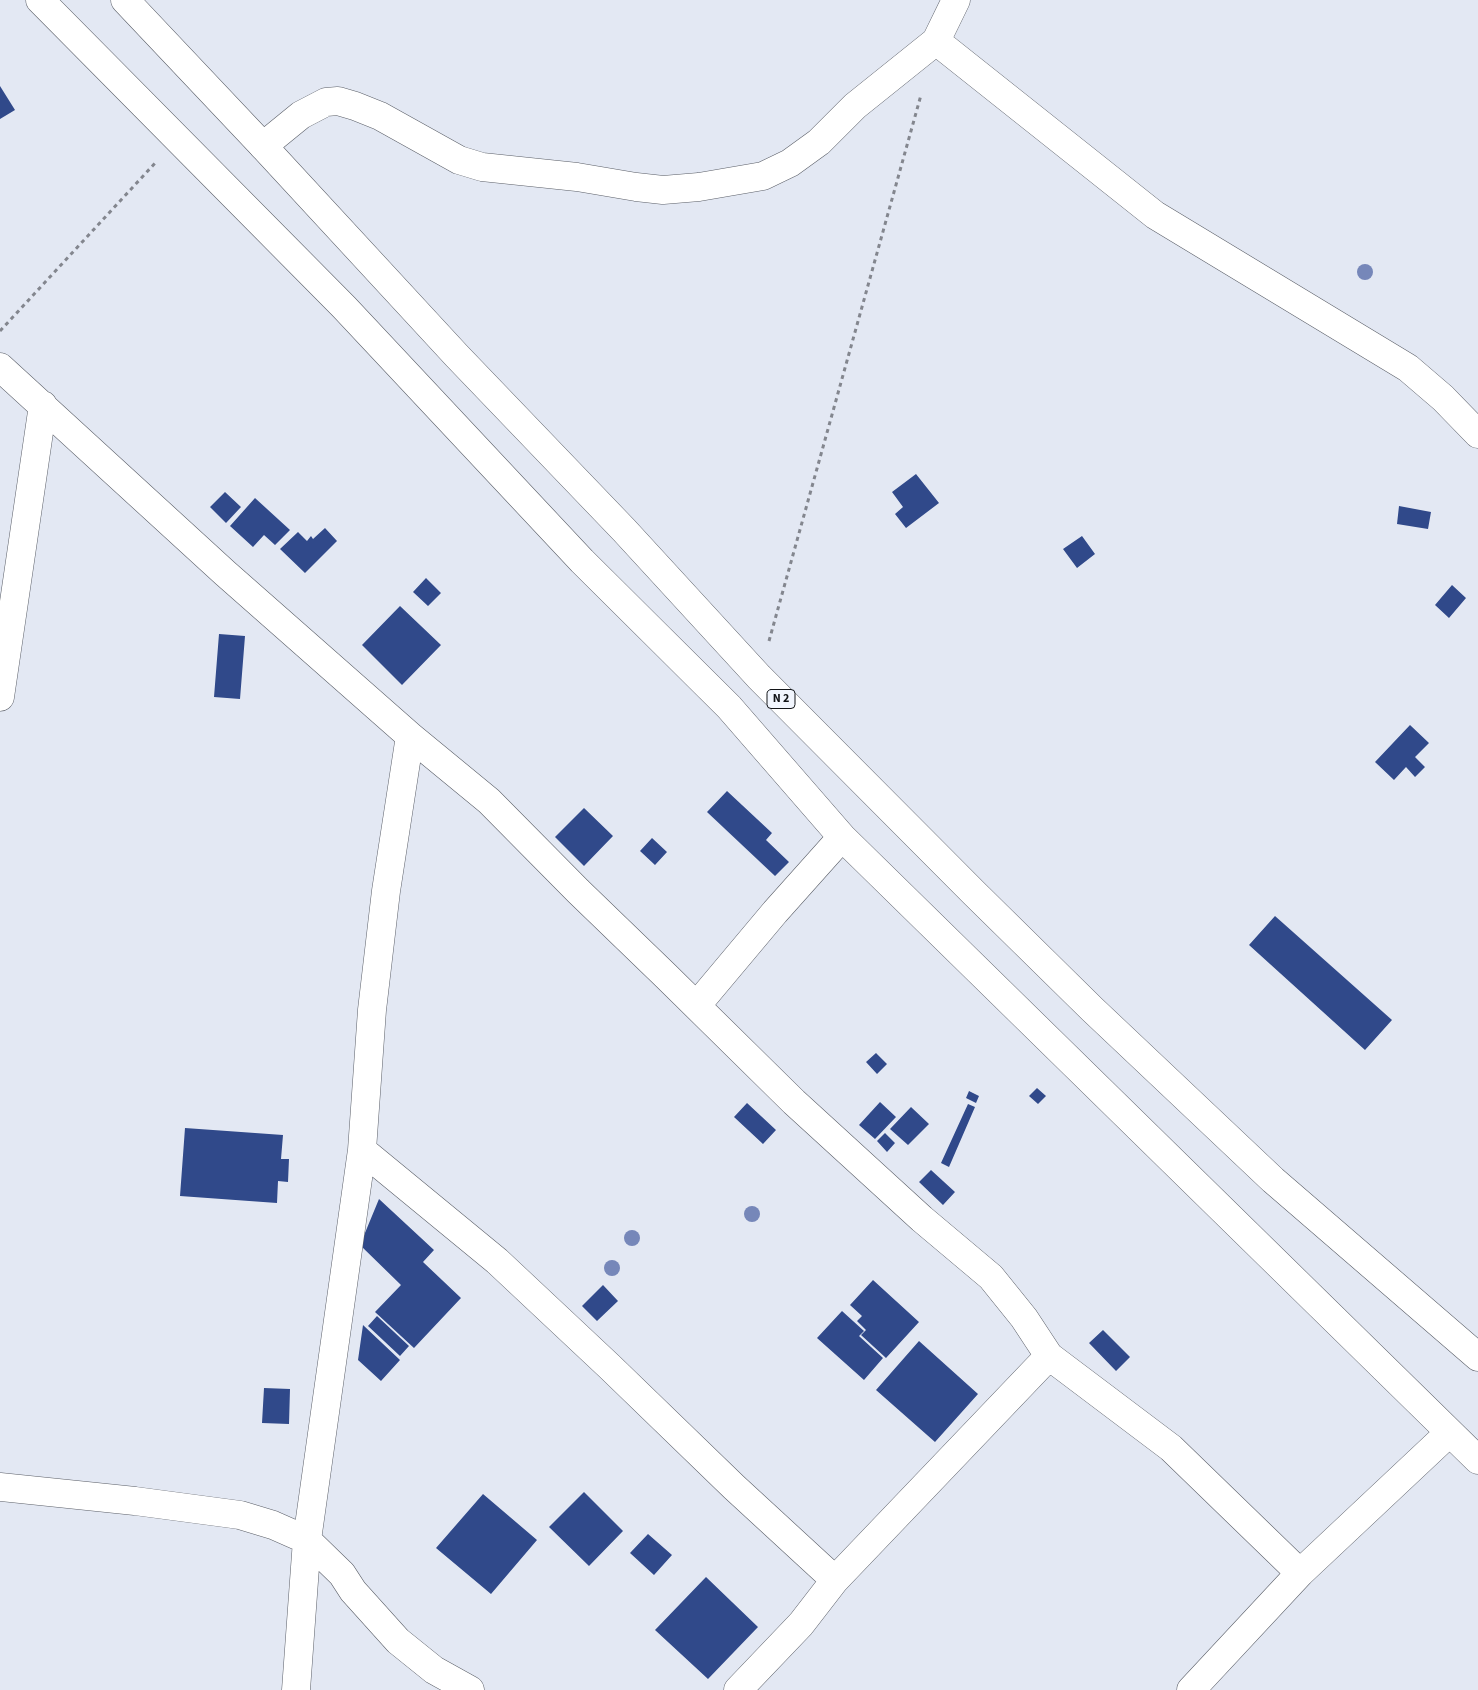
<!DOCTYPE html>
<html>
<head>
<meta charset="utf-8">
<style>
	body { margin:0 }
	canvas { display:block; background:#e3e8f3 }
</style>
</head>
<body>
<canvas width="1478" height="1690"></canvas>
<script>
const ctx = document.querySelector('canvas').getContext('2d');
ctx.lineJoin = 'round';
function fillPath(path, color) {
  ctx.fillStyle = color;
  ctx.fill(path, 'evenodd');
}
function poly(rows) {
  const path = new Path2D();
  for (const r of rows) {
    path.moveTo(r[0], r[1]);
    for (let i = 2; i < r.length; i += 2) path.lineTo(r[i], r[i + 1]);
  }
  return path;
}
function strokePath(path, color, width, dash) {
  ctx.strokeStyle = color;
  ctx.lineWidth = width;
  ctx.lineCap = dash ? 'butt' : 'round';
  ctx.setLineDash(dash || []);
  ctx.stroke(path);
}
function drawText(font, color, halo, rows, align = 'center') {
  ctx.font = font + ' "Source Sans 3",sans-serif';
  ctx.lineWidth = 5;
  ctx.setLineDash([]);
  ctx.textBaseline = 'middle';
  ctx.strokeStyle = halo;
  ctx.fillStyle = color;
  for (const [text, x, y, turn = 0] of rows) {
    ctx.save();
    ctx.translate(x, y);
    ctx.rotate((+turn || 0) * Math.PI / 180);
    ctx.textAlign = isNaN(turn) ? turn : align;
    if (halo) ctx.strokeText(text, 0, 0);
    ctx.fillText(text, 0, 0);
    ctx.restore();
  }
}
const building = poly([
	[0,86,15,110,0,119],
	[916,474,939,503,906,528,895,514,903,507,892,492],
	[225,492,241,507,226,523,210,507],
	[255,498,290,530,275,545,264,535,253,547,230,526],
	[1399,506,1431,512,1428,529,1397,524],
	[325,528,337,541,305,573,280,549,298,532,307,541,311,536,313,539],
	[1082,536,1095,554,1077,568,1063,549],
	[426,578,441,593,428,606,413,592],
	[1452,585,1466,598,1449,618,1435,605],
	[400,606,441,645,402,685,362,645],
	[219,634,245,636,240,699,214,697],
	[1410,725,1429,743,1415,757,1425,767,1415,777,1406,767,1394,780,1375,762],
	[727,791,772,833,766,840,789,862,775,876,707,812],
	[584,808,613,836,584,866,555,837],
	[652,838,667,852,655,865,640,851],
	[1275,916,1392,1020,1365,1050,1249,945],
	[876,1053,887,1064,877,1074,866,1062],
	[1037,1088,1046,1096,1038,1104,1029,1096],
	[969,1091,979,1096,976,1103,966,1098],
	[880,1102,896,1117,875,1139,859,1125],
	[747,1103,776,1130,763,1144,734,1117],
	[968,1104,975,1107,949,1167,941,1163],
	[911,1107,929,1124,908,1145,890,1129],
	[185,1128,283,1135,281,1159,289,1159,288,1182,278,1181,277,1203,180,1196],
	[885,1133,895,1143,887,1152,877,1141],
	[931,1170,955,1192,943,1205,919,1182],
	[379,1199,434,1250,423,1262,461,1298,414,1348,375,1312,401,1285,360,1245],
	[873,1280,919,1322,886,1358,861,1335,866,1330,857,1321,862,1316,850,1305],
	[603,1285,618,1301,597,1321,582,1306],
	[842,1311,864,1331,859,1336,883,1358,864,1380,817,1338],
	[377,1316,409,1346,400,1356,368,1326],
	[363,1325,400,1360,381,1381,358,1360],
	[1103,1330,1130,1357,1116,1371,1089,1343],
	[919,1341,978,1394,935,1442,876,1390],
	[264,1388,290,1389,289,1424,262,1423],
	[584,1492,623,1531,589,1566,549,1527],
	[483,1494,537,1540,491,1594,436,1548],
	[648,1534,672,1555,654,1575,630,1553],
	[706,1577,758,1627,708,1679,655,1630]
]);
const path = poly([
	[0,331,157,161],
	[769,641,921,95]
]);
const minor = poly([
	[40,0,344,307,582,561,729,707,842,837,1478,1460],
	[936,41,1155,215,1408,368,1443,398,1478,434],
	[263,146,301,115,326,102,338,101,355,106,380,116,459,160,482,167,577,177,636,187,663,190,699,187,763,176,790,163,819,142,855,106,936,41,956,0],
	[0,367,225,573,410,736,489,801,578,891,666,976,794,1102,922,1219,991,1277,1024,1318,1049,1356,1171,1448,1300,1573],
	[0,697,43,405],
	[697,1005,775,912,842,837],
	[362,1150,497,1261,610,1367,734,1487,835,1580],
	[0,1487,135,1501,240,1515,273,1525,307,1540,342,1574,353,1591,398,1641,434,1670,470,1690],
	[296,1690,307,1540,362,1150,372,1010,386,891,410,736],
	[738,1690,801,1624,835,1580,1049,1356],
	[1191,1690,1300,1573,1449,1433]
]);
const primary = poly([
	[125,0,263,146,457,356,624,530,759,677,974,893,1092,1009,1273,1180,1478,1357]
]);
const trees = [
	[1365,272],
	[752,1214],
	[632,1238],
	[612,1268]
];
const shields = [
	[781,699,28]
];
const shieldNames = [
	["N 2",781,699]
];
fillPath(building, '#30498a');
strokePath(minor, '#5b5f68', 29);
strokePath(primary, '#5b5f68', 29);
strokePath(path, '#83868e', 3, [4, 4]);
strokePath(minor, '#fff', 28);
strokePath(primary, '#fff', 28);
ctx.fillStyle = '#7687b9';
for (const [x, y] of trees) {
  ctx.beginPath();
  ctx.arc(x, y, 8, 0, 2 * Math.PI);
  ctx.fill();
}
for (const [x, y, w] of shields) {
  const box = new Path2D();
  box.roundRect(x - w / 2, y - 9.5, w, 19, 4);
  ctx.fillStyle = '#f2f6fe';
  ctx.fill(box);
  strokePath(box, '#131518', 1);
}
drawText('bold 12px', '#131518', null, shieldNames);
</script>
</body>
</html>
